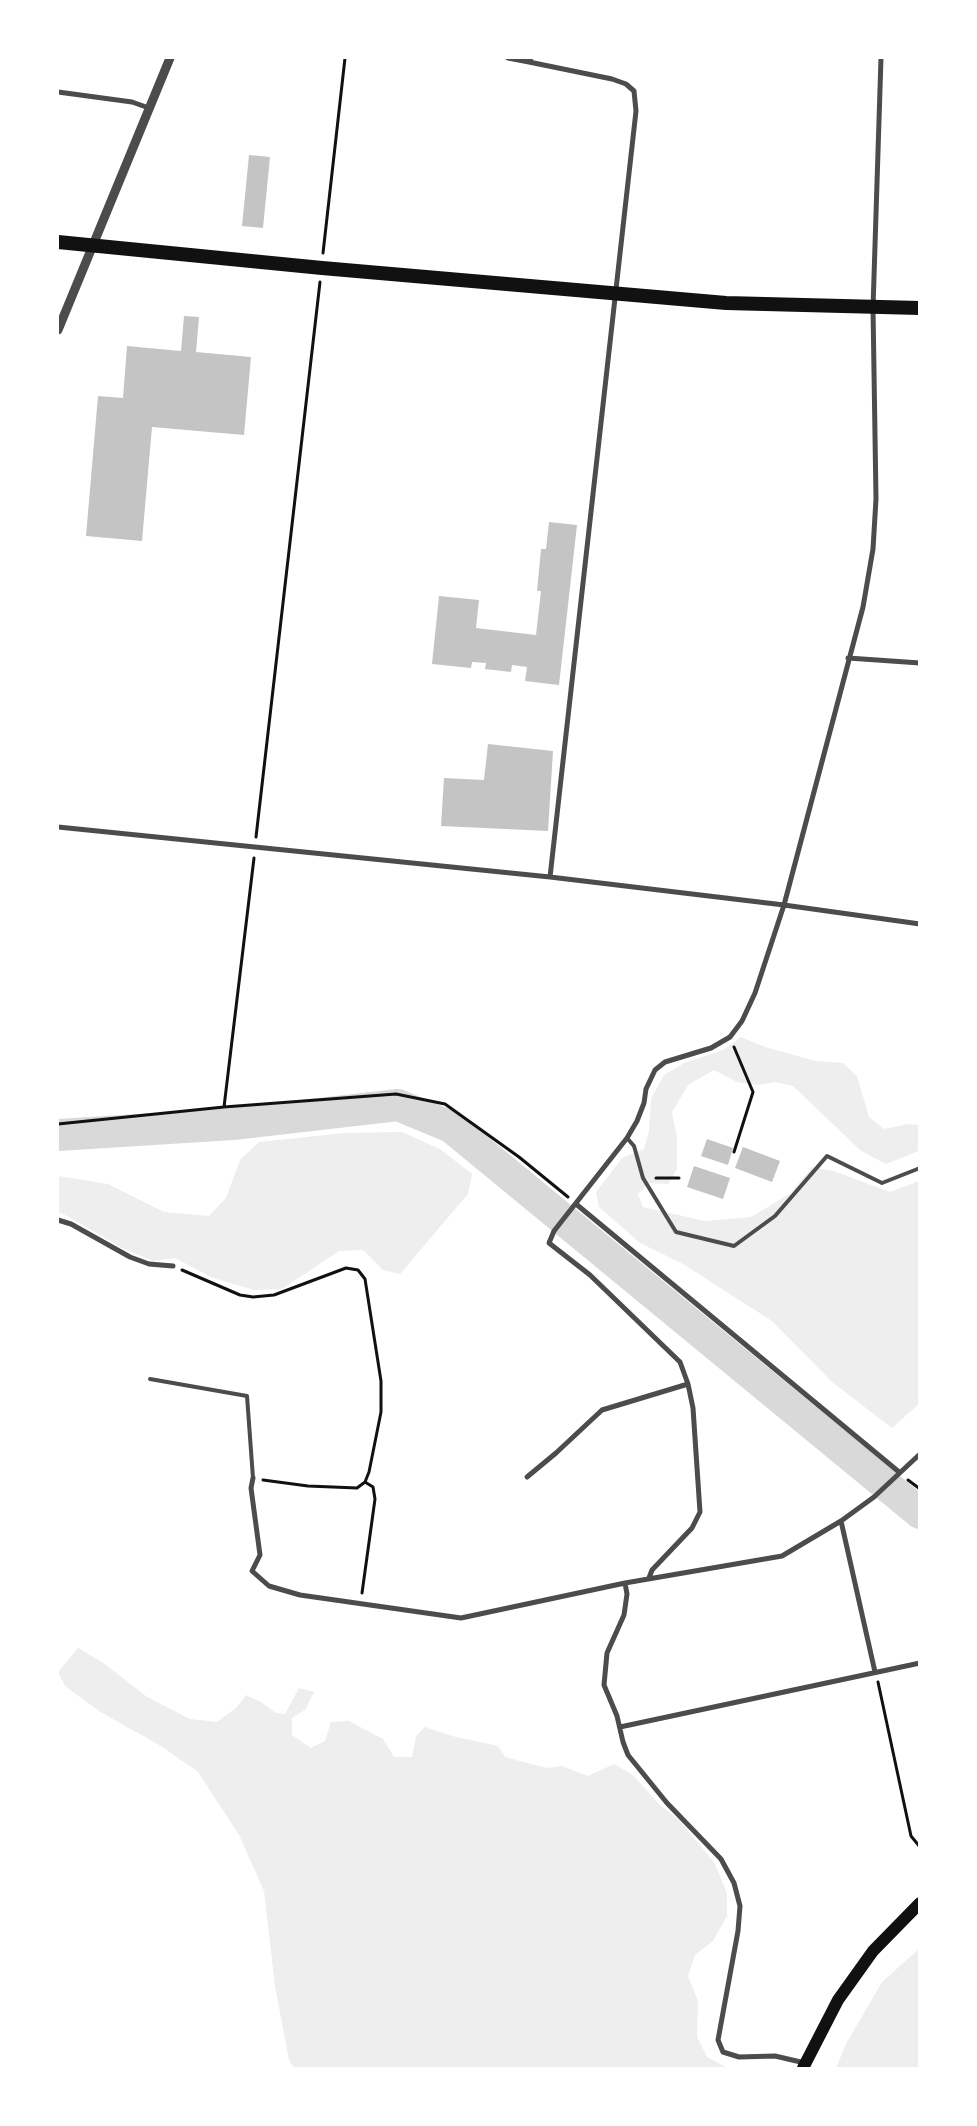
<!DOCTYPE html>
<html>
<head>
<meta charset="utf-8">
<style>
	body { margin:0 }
	#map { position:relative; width:977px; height:2126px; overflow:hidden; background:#fff; font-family:Mulish,sans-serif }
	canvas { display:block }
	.frame { position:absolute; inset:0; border:59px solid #fff; pointer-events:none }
</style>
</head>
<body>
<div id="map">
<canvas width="977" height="2126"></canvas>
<div class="frame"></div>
</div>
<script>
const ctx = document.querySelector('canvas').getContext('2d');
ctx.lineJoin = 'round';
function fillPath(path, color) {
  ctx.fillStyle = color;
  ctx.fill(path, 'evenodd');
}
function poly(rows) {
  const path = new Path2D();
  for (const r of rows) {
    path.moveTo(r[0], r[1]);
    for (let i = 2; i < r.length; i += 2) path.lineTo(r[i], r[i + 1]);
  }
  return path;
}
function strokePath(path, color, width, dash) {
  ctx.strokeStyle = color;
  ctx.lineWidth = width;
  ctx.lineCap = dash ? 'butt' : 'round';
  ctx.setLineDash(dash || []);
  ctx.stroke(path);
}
const green = poly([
	[741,1037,765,1047,816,1061,843,1063,857,1076,869,1117,884,1129,908,1124,919,1125,919,1151,886,1164,861,1151,793,1086,775,1082,757,1085,737,1082,714,1070,688,1085,672,1112,677,1138,677,1169,668,1184,649,1183,638,1194,643,1207,705,1221,751,1217,791,1193,812,1167,834,1171,890,1192,919,1181,919,1404,892,1428,832,1382,772,1321,683,1264,640,1243,599,1207,596,1192,622,1158,644,1149,649,1131,651,1099,664,1075,684,1063,723,1050],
	[402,1132,440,1149,472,1174,468,1194,400,1274,383,1270,363,1250,339,1251,282,1289,254,1290,213,1278,175,1258,153,1261,122,1248,69,1217,58,1212,58,1176,108,1184,164,1212,209,1216,226,1198,240,1160,259,1142,344,1133],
	[78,1648,105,1664,147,1697,190,1719,217,1722,236,1708,246,1695,261,1702,276,1713,285,1714,299,1688,314,1692,305,1710,292,1718,292,1735,311,1748,325,1741,331,1722,349,1721,383,1739,394,1757,412,1757,416,1736,425,1727,452,1736,498,1746,505,1757,546,1768,562,1766,588,1776,614,1764,633,1775,660,1805,679,1820,714,1862,727,1893,727,1916,713,1941,695,1955,688,1976,698,2001,697,2037,707,2057,728,2068,294,2068,289,2060,275,1986,264,1891,239,1835,198,1772,161,1746,102,1713,65,1686,58,1672],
	[919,1949,919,2068,836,2068,847,2042,882,1982]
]);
const river = poly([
	[58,1135,233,1124,398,1105,451,1127,920,1513]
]);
const building = poly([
	[249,155,270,157,263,228,242,226],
	[184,316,199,317,196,352,251,357,244,435,152,427,142,541,86,536,98,396,123,398,127,346,181,351],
	[549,522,577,525,559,685,525,681,527,667,512,665,511,672,485,669,486,663,472,662,471,668,432,664,439,596,479,600,476,628,536,635,541,591,537,591,541,549,546,549],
	[488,744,553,751,548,831,441,826,444,778,484,780],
	[707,1139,733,1148,728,1165,701,1156],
	[743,1147,780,1161,772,1182,735,1168],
	[694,1166,730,1178,723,1199,687,1187]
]);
const path = poly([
	[323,253,345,58],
	[256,837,320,282],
	[734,1047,753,1092,734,1152],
	[224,1107,254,858],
	[58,1124,224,1107,396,1094,445,1104,519,1157,568,1197],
	[656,1178,679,1178],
	[182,1270,240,1295,253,1297,274,1295,346,1268,358,1270,365,1279,381,1381,381,1412,369,1472,365,1482,357,1488,308,1486,263,1480],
	[908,1480,920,1489],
	[362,1593,375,1499,373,1487,365,1482],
	[878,1682,911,1836,920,1847]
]);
const service = poly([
	[627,1138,634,1146,643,1178,676,1232,734,1246,775,1216,827,1156,882,1183,920,1168],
	[150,1379,247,1396,253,1478]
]);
const minor = poly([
	[508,58,529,62],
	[531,58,529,62,612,79,626,84,634,91,636,111,550,877],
	[58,92,132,102,149,108],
	[848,658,920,663],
	[58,827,550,877,784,905,920,924],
	[576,1204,899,1472],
	[58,1220,71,1224,130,1257,149,1264,173,1266],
	[527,1477,556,1453,602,1410,688,1384],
	[253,1478,251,1488,260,1555,252,1571,269,1586,300,1595,461,1618,625,1583],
	[841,1521,875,1672],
	[649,1578,652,1570,692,1528,700,1512,693,1408,688,1384,680,1362,590,1275,549,1243,554,1231,627,1138,637,1121,644,1103,646,1089,655,1070,665,1062,711,1048,730,1037,742,1021,755,993,784,905,863,607,873,549,876,499,873,308,881,58],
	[620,1727,920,1663],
	[805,2063,775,2056,739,2057,723,2052,718,2040,738,1931,740,1906,734,1883,721,1859,667,1803,628,1755,623,1742,617,1716,604,1685,607,1653,624,1615,627,1594,625,1583,782,1556,841,1521,874,1497,920,1454]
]);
const tertiary = poly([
	[58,330,170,58]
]);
const primary = poly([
	[803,2068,838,2000,873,1951,920,1903]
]);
const trunk = poly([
	[58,242,322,268,726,303,920,308]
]);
fillPath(green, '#eee');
strokePath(river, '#d9d9d9', 32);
fillPath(building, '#c4c4c4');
strokePath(path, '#111', 3);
strokePath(service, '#4c4c4c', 4);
strokePath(minor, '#4c4c4c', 5);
strokePath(tertiary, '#4c4c4c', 9);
strokePath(primary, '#111', 12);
strokePath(trunk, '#111', 14);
</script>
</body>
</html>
